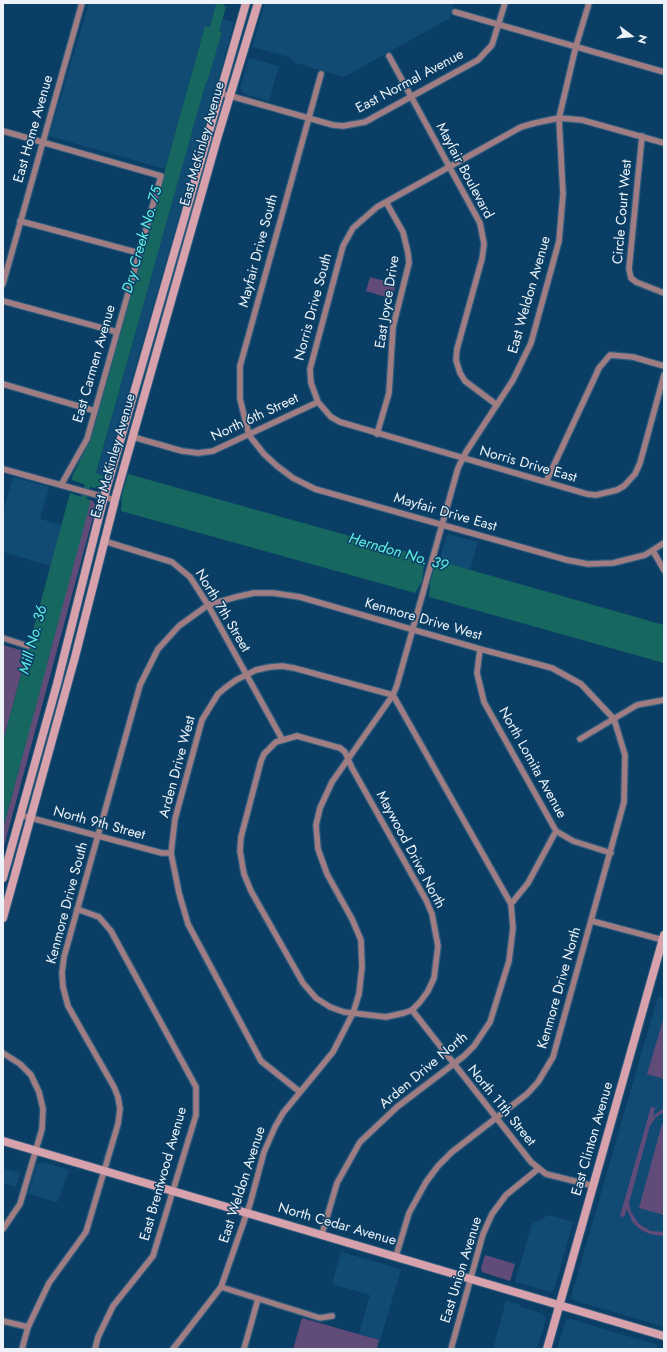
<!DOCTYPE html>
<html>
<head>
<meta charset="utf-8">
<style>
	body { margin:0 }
	#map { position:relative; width:667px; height:1352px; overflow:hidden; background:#0a3e64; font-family:Jost,sans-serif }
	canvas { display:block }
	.frame { position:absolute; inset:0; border:4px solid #ecf2f8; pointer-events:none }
	.north { position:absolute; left:611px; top:16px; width:40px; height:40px; -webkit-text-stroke:3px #0a3e64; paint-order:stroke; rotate:106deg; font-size:11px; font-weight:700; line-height:16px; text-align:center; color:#ecf2f8 }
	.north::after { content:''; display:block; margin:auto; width:14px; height:18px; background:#ecf2f8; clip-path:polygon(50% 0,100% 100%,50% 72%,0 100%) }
</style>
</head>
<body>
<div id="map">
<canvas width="667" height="1352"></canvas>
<div class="frame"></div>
<div class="north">N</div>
</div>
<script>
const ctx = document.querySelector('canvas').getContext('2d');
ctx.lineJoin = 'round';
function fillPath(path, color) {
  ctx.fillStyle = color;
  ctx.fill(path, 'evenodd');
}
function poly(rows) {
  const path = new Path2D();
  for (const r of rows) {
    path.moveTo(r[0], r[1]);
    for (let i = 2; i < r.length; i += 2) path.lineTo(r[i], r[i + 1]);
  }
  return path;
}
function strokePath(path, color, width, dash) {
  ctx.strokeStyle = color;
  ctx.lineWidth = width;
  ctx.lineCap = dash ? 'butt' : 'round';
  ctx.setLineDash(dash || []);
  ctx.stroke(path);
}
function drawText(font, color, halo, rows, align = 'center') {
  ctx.font = font + ' Jost,sans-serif';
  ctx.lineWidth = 3;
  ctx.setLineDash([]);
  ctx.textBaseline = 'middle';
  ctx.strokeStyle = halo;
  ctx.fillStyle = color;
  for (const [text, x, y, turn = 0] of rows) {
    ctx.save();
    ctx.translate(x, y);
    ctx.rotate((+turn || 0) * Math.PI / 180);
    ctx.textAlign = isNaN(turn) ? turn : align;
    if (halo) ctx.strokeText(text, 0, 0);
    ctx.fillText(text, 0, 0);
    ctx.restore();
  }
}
const built = poly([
	[89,3,217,3,210,27,205,26,165,169,49,136],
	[265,3,454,3,450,18,344,77,293,62,289,57,252,47],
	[222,19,234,22,217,84,104,476,96,474,206,81,221,32,219,32],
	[249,58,279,66,269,101,244,94,240,88],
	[13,477,49,487,40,519,62,525,51,566,3,552,3,512],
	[448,534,478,542,470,570,439,561,446,537],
	[658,996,664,998,664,1327,573,1300,571,1297],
	[43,1162,69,1170,58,1201,56,1202,28,1194,37,1164],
	[3,1168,20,1173,16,1187,3,1183],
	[549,1215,573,1222,554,1290,551,1292,515,1282,532,1224],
	[341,1252,401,1269,380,1341,359,1334,370,1295,332,1284],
	[506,1300,521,1305,521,1307,542,1313,546,1319,537,1349,493,1349],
	[570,1319,658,1345,657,1349,557,1349,566,1320]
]);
const green = poly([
	[370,277,396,284,392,299,366,291],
	[90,500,93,501,96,506,3,850,3,829],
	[3,645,27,652,3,742],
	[664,1017,664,1079,647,1074],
	[651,1107,655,1108,653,1116,664,1108,664,1112,656,1117,650,1126,629,1203,631,1212,639,1224,651,1231,664,1232,664,1235,661,1236,650,1234,641,1230,633,1223,627,1209,624,1217,620,1216],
	[662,1124,664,1124,664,1215,639,1208],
	[485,1255,515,1264,510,1281,482,1272,481,1268],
	[302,1318,379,1340,377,1349,293,1349]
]);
const water = poly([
	[216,4,226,7,219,31,222,32,207,82,206,82,96,473,104,476,101,487,94,488,72,480,72,477,89,442,205,26,210,27],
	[128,474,425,557,422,581,415,593,121,511,122,494],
	[70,493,90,500,90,504,3,829,3,742],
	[439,561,664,625,664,663,429,597,430,583,434,569]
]);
const canal = poly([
	[219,13,222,3],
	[82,504,89,480]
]);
const minor = poly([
	[455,12,664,72],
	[389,56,480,223,484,244,482,259,457,349,456,360,460,373,465,381,497,405],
	[321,74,240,366,240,399,249,435,264,454,277,466,293,478,315,489,567,560,588,564,613,563,645,555,664,543],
	[220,93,333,125,343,126,365,122,478,60,492,45,505,3],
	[3,131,161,176,87,439,61,485],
	[642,136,629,269,631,278,636,282,664,293],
	[664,143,582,120,559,118,535,123,521,127,377,207,353,228,343,246,310,369,311,383,318,402,331,417,340,422,587,494,596,495,617,490,624,486,635,474,640,463,664,375],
	[20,221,139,253],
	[3,284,82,3],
	[3,301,117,332],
	[3,384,95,411],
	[377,434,389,393,393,327,409,263,408,253,403,232,386,202],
	[133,437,182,451,198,453,213,451,318,402],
	[3,469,115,500],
	[546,482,594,379,599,368,610,355,633,357,664,366],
	[104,541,172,562,190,577,208,605,282,739],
	[653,551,664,570],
	[3,638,28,646],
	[480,649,477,673,484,702,556,831,573,841,611,853],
	[297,736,340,748,345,752,352,768,426,900,432,914,438,946,434,978,428,991,420,1002,412,1010,404,1013,386,1017,344,1012,330,1007,316,998,303,983,251,891,244,874,240,851,241,837,261,761,264,754,276,742,297,736],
	[580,739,637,705,664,700],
	[20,815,162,853,171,853],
	[77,909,99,917,111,931,196,1087,196,1115,153,1256,113,1306,98,1337,95,1349],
	[592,921,663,940],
	[412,1010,531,1162,546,1174,594,1186],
	[3,1053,20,1064,31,1075,39,1092,43,1109,42,1129,20,1204,3,1229],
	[300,1092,261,1061,188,924,179,893,171,853,175,819,202,720,218,694,225,688,236,680,256,670,270,667,282,666,294,668,393,695,511,904],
	[322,1234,337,1183,360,1142,397,1107,464,1056,474,1046,490,1022,509,961,513,928,511,904,528,883,556,831],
	[221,1287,320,1318,332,1316],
	[3,1321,28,1327],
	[22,1349,28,1327,49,1283,86,1232,118,1124,120,1109,118,1097,114,1087,68,1006,63,987,62,973,64,957,140,685,158,649,179,626,208,605,236,597,254,593,273,593,300,597,480,649,552,668,581,684,614,719,625,755,624,802,553,1057,538,1082,527,1094,452,1152,438,1166,426,1182,409,1213,396,1256],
	[173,1349,221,1287,250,1204,264,1152,275,1127,283,1113,333,1052,353,1013,359,994,362,967,361,940,352,919,327,874,318,849,316,825,320,808,332,782,393,695,397,685,458,468,466,452,513,380,531,343,559,241,563,194,559,118,576,46,589,3],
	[244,1349,258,1299],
	[451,1349,483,1234,492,1214,506,1195,538,1169]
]);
const secondary = poly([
	[3,878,57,684,104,497,246,3],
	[3,918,75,657,117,492,217,139,258,3],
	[3,1141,664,1336],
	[547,1349,664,935]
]);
const streetNames = [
	["East Normal Avenue",410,82,-28],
	["East Home Avenue",34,129,-74],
	["East McKinley Avenue",203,144,-74],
	["Mayfair Boulevard",464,171,62],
	["Circle Court West",623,212,-85],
	["Mayfair Drive South",259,251,-75],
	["East Weldon Avenue",530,295,-74],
	["East Joyce Drive",388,302,-81],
	["Norris Drive South",314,307,-75],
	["East Carmen Avenue",95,364,-74],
	["North 6th Street",255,418,-25],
	["East McKinley Avenue",114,456,-74],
	["Norris Drive East",528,465,16],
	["Mayfair Drive East",445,513,16],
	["North 7th Street",222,611,59],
	["Kenmore Drive West",423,620,16],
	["North Lomita Avenue",532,763,61],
	["Arden Drive West",178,767,-75],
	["North 9th Street",99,824,15],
	["Maywood Drive North",410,850,62],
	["Kenmore Drive South",68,903,-75],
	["Kenmore Drive North",560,988,-74],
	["Arden Drive North",424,1071,-40],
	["North 11th Street",501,1106,51],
	["East Clinton Avenue",593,1139,-74],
	["East Brentwood Avenue",164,1174,-74],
	["East Weldon Avenue",243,1185,-72],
	["North Cedar Avenue",337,1225,16],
	["East Union Avenue",462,1270,-73]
];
const waterNames = [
	["Dry Creek No. 75",143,240,-74],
	["Herndon No. 39",398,553,16],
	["Mill No. 36",34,640,-75]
];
fillPath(built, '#114b74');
fillPath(green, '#614b78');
fillPath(water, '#156760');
strokePath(canal, '#156760', 5.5);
strokePath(minor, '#2e5b7c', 8);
strokePath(secondary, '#2e5b7c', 10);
strokePath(minor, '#9f7d83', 5.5);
strokePath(secondary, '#d7a2ab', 8);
drawText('14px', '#ecf2f8', '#0a3e64', streetNames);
drawText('italic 15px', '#60efe2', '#0a3e64', waterNames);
</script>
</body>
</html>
